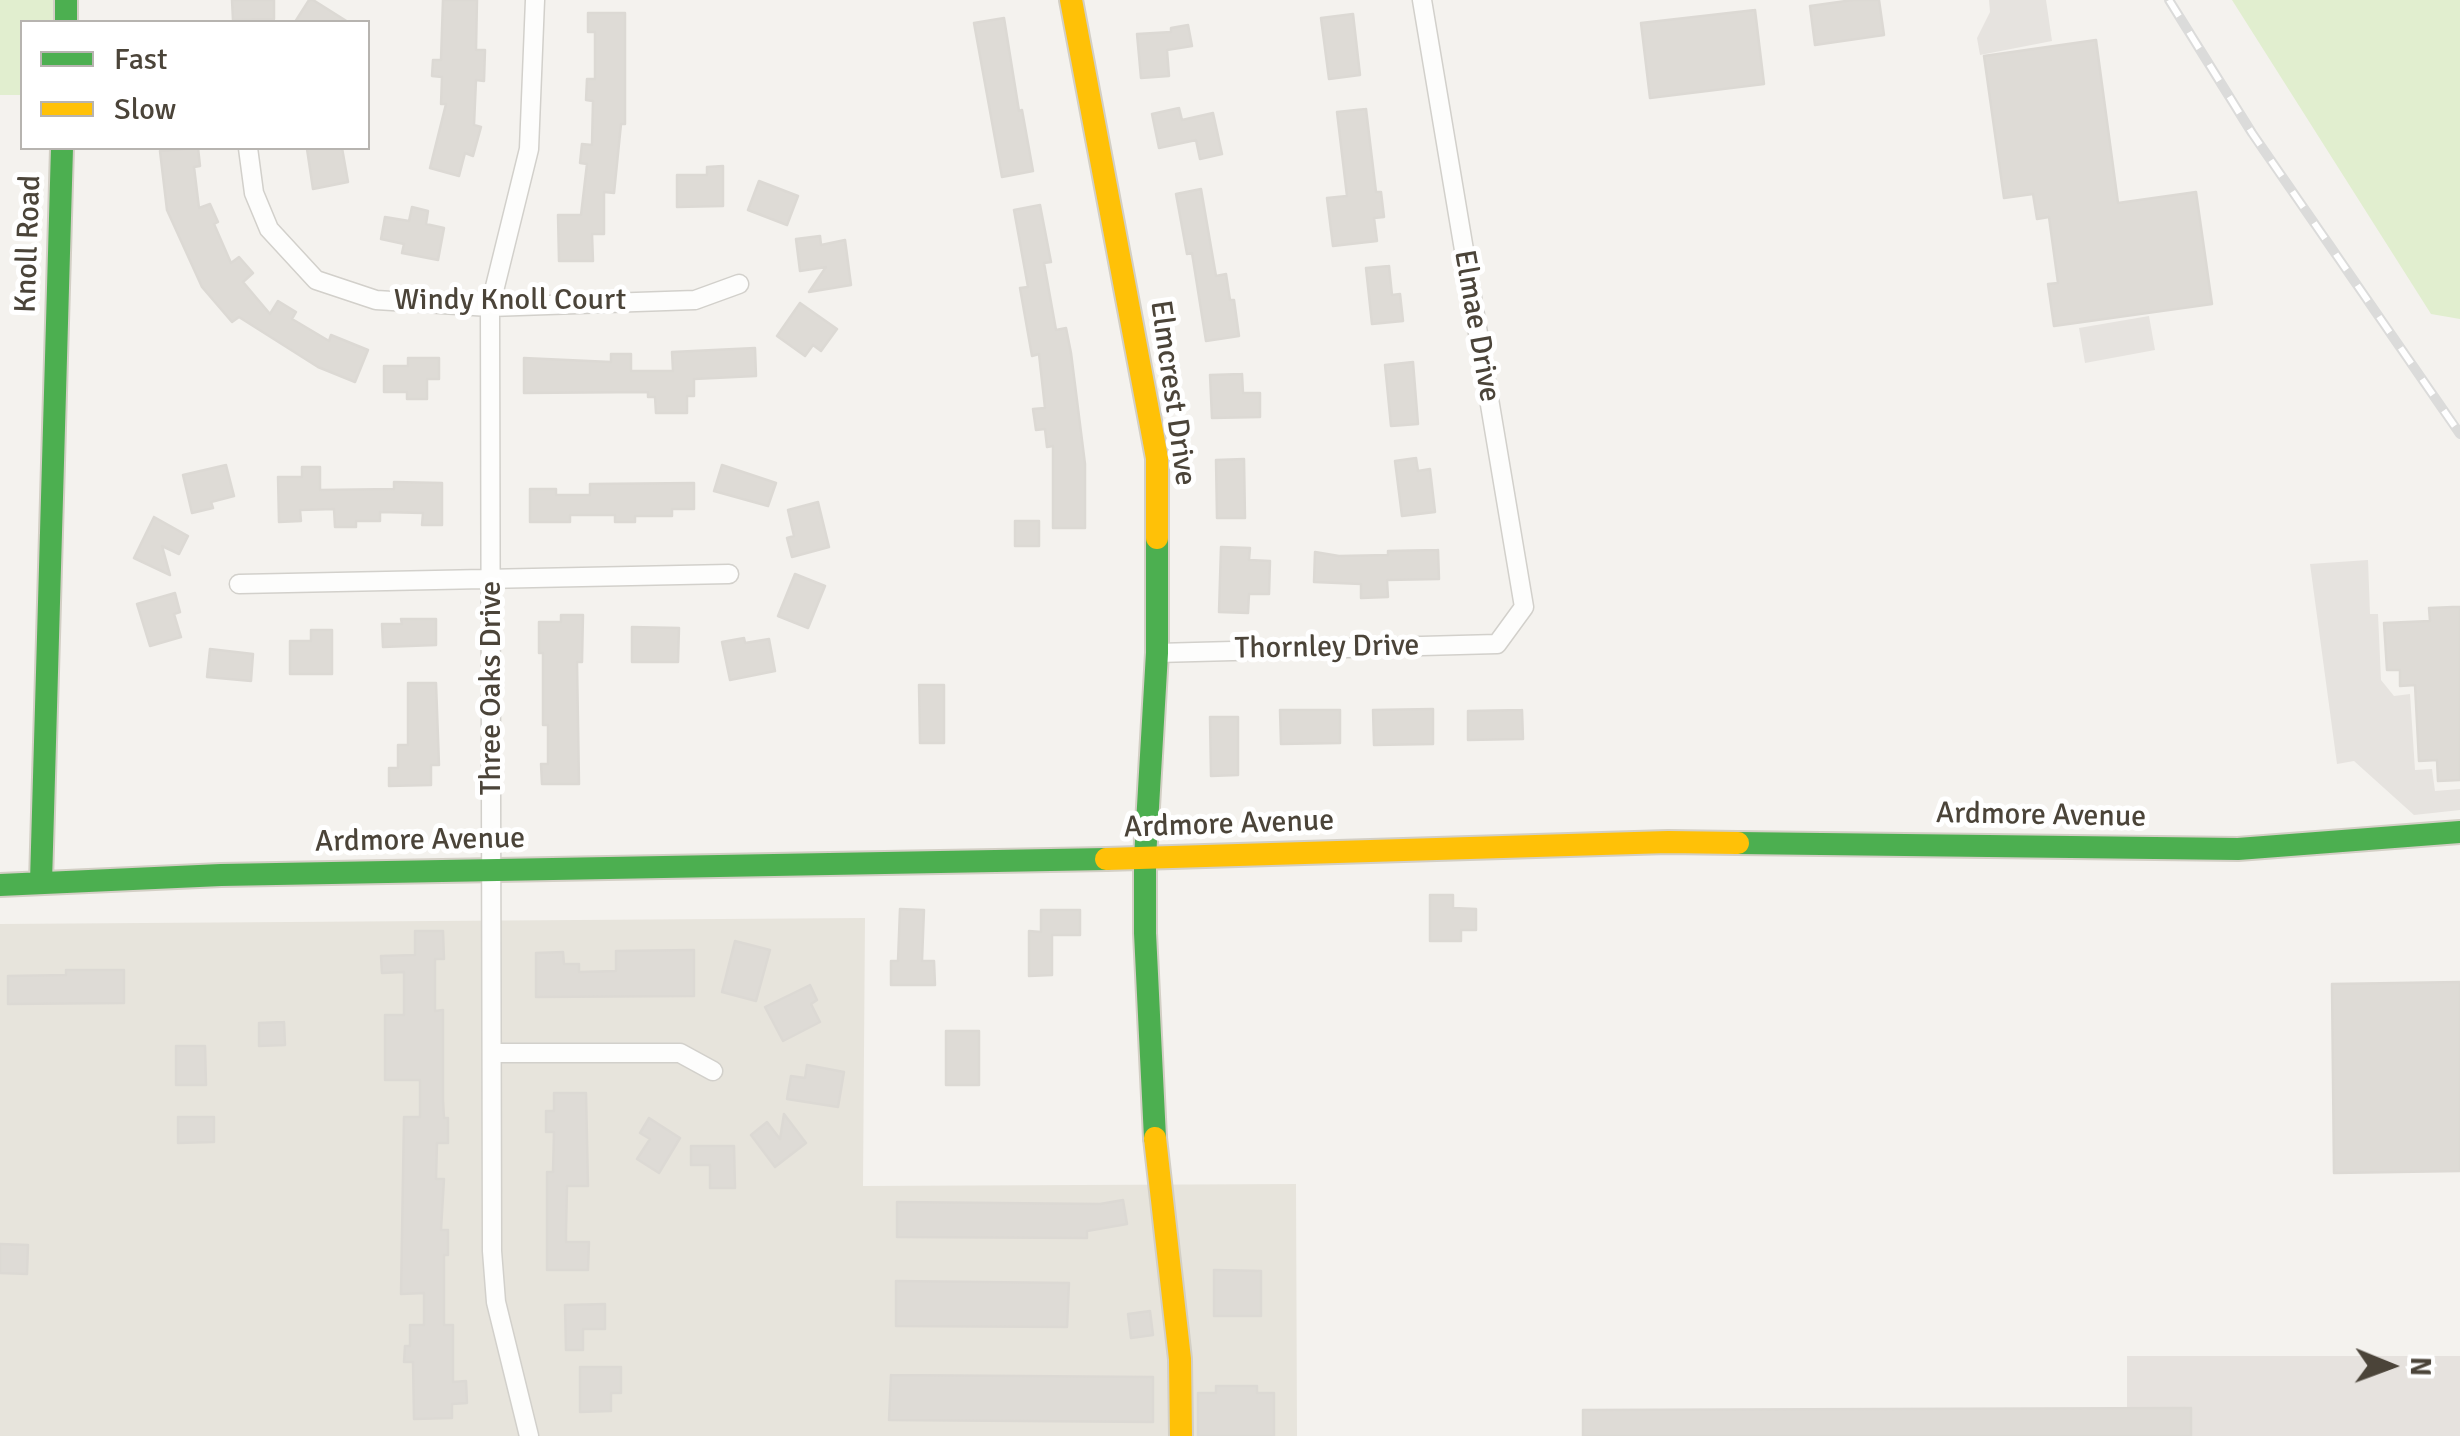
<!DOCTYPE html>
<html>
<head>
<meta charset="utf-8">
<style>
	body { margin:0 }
	#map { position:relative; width:2460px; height:1436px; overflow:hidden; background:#f4f2ee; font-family:Signika,sans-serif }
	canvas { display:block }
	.legend { position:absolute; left:20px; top:20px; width:350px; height:130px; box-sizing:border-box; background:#fff; border:2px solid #b7b4b0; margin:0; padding:12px 18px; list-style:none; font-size:30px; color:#4b4439 }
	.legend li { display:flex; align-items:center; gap:20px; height:50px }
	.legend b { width:50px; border:2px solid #b7b4b0 }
	.north { position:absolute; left:2340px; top:1316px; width:100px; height:100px; -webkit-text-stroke:8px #fff; paint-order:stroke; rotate:91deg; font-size:28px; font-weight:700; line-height:40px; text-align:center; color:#4b4439 }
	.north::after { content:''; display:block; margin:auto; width:35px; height:45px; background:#4b4439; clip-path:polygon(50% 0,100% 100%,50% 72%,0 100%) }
</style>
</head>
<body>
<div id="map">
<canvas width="2460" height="1436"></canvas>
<ul class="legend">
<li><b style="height:12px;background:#4caf50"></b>Fast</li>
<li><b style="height:12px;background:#ffc107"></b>Slow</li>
</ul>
<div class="north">N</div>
</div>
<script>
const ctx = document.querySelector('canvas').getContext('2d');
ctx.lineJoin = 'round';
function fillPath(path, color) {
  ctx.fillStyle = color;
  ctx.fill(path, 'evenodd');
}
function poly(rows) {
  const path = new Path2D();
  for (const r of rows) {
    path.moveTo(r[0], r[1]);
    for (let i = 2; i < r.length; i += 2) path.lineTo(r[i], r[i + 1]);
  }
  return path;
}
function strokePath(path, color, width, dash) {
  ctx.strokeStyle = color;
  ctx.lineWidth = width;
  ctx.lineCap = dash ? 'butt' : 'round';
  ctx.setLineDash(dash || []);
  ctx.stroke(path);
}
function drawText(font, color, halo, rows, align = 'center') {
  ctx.font = font + ' Signika,sans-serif';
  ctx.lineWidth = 10;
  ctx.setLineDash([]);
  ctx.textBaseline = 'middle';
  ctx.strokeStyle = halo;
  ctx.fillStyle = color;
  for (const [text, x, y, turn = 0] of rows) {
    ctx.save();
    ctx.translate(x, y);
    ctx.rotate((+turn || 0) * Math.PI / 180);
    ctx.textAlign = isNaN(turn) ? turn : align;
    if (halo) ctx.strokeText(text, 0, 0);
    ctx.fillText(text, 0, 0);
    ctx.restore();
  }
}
const residential = poly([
	[865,918,863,1186,1296,1184,1297,1436,0,1436,0,924]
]);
const industrial = poly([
	[2127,1356,2460,1356,2460,1436,2127,1436]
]);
const green = poly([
	[0,0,58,0,58,22,22,22,22,95,0,95],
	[2232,0,2460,0,2460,319,2431,314]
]);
const parking = poly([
	[1989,0,2046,0,2052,41,1980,55,1977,38,1990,12],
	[2149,316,2155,350,2085,363,2079,328],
	[2368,560,2370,614,2378,614,2381,680,2394,696,2410,694,2415,770,2432,769,2435,791,2460,789,2460,810,2414,815,2354,761,2337,764,2310,564]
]);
const building = poly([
	[232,0,274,0,274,19,233,20,232,0],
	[309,0,313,0,348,22,295,22,309,0],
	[443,0,477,0,476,50,485,50,484,81,476,80,474,125,481,127,473,156,465,153,459,176,430,168,446,104,441,104,442,77,432,76,433,60,441,60,443,0],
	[1853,0,1879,0,1884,35,1815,45,1810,6,1853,0],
	[1755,10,1764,84,1650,98,1641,23,1755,10],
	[588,13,625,13,625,124,621,124,614,193,604,192,604,234,592,234,593,261,559,261,558,215,581,215,587,164,580,163,582,144,592,145,593,101,586,100,587,79,595,79,595,32,588,32,588,13],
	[1353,14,1360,75,1329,79,1321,18,1353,14],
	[1004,18,1019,111,1022,110,1033,171,1002,177,974,23,1004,18],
	[1188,25,1192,46,1167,50,1169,76,1141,78,1137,34,1171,32,1171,28,1188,25],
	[2096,40,2118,203,2196,192,2212,304,2054,326,2048,284,2058,283,2049,217,2037,219,2033,194,2004,198,1984,56,2096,40],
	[1179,108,1182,120,1213,113,1222,154,1200,159,1196,140,1159,148,1152,114,1179,108],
	[1366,109,1376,192,1381,192,1384,217,1374,218,1377,241,1333,246,1327,198,1347,196,1337,112,1366,109],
	[198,148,200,166,194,167,199,208,210,204,218,222,214,224,231,263,239,257,253,273,243,282,270,314,278,301,296,312,292,319,329,341,331,335,368,350,355,382,318,367,239,317,232,322,202,287,167,210,160,151,198,148],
	[318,148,342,148,348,182,313,189,307,149,318,148],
	[723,166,723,206,677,207,677,175,707,175,707,167,723,166],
	[759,181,798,196,787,225,748,210,759,181],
	[1201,189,1216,276,1226,274,1230,300,1234,300,1239,336,1206,341,1192,253,1187,254,1176,194,1201,189],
	[1040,205,1051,262,1044,263,1056,330,1066,328,1071,353,1085,464,1085,528,1053,528,1053,446,1047,447,1045,429,1036,430,1033,409,1045,408,1039,354,1032,356,1020,288,1028,287,1014,210,1040,205],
	[412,207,428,211,426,224,444,228,438,260,402,253,404,244,381,239,385,217,409,221,412,207],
	[820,236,821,245,845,240,851,285,809,292,826,267,800,271,796,239,820,236],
	[1389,266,1392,295,1400,294,1403,321,1372,324,1366,268,1389,266],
	[800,303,837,329,821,351,813,345,805,356,777,336,800,303],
	[755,348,756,376,694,379,694,396,687,396,687,413,656,413,655,397,648,397,648,392,524,393,524,358,611,362,611,354,631,354,631,371,673,371,672,352,755,348],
	[408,358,439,358,439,379,427,379,427,399,407,399,407,392,384,392,384,366,408,366,408,358],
	[1413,362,1418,424,1391,426,1385,365,1413,362],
	[1242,374,1243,393,1260,393,1260,417,1212,418,1210,375,1242,374],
	[1416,458,1418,471,1430,469,1435,512,1402,516,1395,461,1416,458],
	[1244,459,1245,518,1217,518,1216,460,1244,459],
	[226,465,234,496,211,502,213,508,192,513,183,475,226,465],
	[722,465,776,483,768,506,714,491,722,465],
	[302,467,320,467,320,490,394,489,394,482,442,483,442,525,422,525,423,513,380,512,380,521,356,521,356,527,335,527,334,509,300,510,301,521,279,522,278,477,302,477,302,467],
	[694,483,694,509,672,509,672,516,635,516,635,522,615,522,615,515,570,515,570,522,530,522,530,489,556,489,556,495,590,495,590,484,694,483],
	[818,502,829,547,792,557,787,538,794,536,788,510,818,502],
	[154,517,188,536,179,554,162,546,170,575,134,558,154,517],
	[1015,521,1039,521,1039,546,1015,546,1015,521],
	[1221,547,1250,548,1249,560,1270,561,1269,594,1249,594,1248,613,1219,612,1221,547],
	[1438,550,1439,579,1387,580,1388,597,1361,598,1361,584,1314,582,1315,552,1339,556,1388,555,1388,551,1438,550],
	[795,574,825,586,808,628,778,616,795,574],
	[175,593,180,612,174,614,181,637,150,646,137,604,175,593],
	[2453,607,2460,607,2460,780,2438,781,2437,760,2419,761,2415,685,2400,686,2400,670,2387,670,2384,623,2430,621,2429,608,2453,607],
	[561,615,583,615,582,662,577,662,579,784,542,784,541,764,548,764,548,725,543,725,543,653,539,653,539,622,561,622,561,615],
	[401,619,436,619,436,645,383,647,382,624,402,624,401,619],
	[632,627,679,628,678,662,632,662,632,627],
	[311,630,332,630,332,674,290,674,290,641,311,641,311,630],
	[744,638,745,643,769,639,775,671,730,680,722,642,744,638],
	[210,649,253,654,251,681,207,677,210,649],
	[408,683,436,683,439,765,431,765,431,785,389,786,389,768,398,768,398,745,408,745,408,683],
	[919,685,944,685,944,743,920,743,919,685],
	[1433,709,1433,744,1374,745,1373,710,1433,709],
	[1280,710,1340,710,1340,743,1281,744,1280,710],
	[1522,710,1523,739,1468,740,1468,711,1522,710],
	[1210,717,1238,717,1238,775,1211,776,1210,717],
	[1430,895,1453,895,1453,908,1476,909,1476,930,1461,930,1461,941,1430,941,1430,895],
	[900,909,924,910,922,961,934,961,935,985,891,985,891,961,898,961,900,909],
	[1041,910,1080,910,1080,935,1052,935,1052,975,1029,976,1029,931,1041,932,1041,910],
	[415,931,443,931,444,959,435,959,435,1011,443,1010,443,1100,444,1118,448,1118,448,1143,437,1143,436,1179,444,1179,441,1230,448,1230,448,1255,444,1255,444,1325,453,1325,453,1382,466,1381,467,1403,452,1404,452,1418,414,1419,413,1362,404,1362,405,1346,410,1346,410,1325,424,1325,424,1293,401,1294,404,1117,420,1117,420,1080,385,1080,385,1015,404,1015,404,972,382,973,381,956,415,955,415,931],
	[735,941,770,950,756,1001,722,992,735,941],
	[694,950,694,996,536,997,536,953,563,952,564,964,579,964,579,972,616,971,616,951,694,950],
	[66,970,124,970,124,1003,8,1004,8,976,66,975,66,970],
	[2460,982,2460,1171,2334,1173,2332,984,2460,982],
	[810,985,817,1000,811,1004,820,1022,783,1041,765,1007,810,985],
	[284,1022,285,1045,259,1046,259,1023,284,1022],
	[946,1031,979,1031,979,1085,946,1085,946,1031],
	[176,1046,205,1046,206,1085,176,1085,176,1046],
	[807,1065,844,1072,838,1107,787,1099,791,1076,805,1078,807,1065],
	[554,1093,586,1093,588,1186,567,1186,566,1232,566,1242,589,1242,588,1270,547,1270,547,1172,553,1172,554,1132,546,1132,546,1111,554,1111,554,1093],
	[784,1114,806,1143,775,1167,751,1135,767,1122,780,1139,784,1114],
	[178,1117,214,1117,214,1142,178,1143,178,1117],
	[649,1118,680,1138,659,1173,637,1159,650,1139,640,1133,649,1118],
	[691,1146,734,1146,735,1188,710,1188,710,1165,691,1165,691,1146],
	[1123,1200,1127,1224,1087,1231,1087,1238,897,1237,897,1202,1100,1204,1123,1200],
	[0,1244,28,1245,27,1274,0,1273,0,1244],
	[1214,1270,1261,1271,1261,1316,1214,1316,1214,1270],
	[896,1281,1069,1283,1067,1327,896,1326,896,1281],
	[605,1304,605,1329,583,1329,583,1350,566,1350,565,1305,605,1304],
	[1150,1311,1153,1335,1131,1338,1128,1314,1150,1311],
	[580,1367,621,1367,621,1393,611,1393,611,1411,580,1412,580,1367],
	[891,1375,1153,1377,1153,1422,889,1420,891,1375],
	[1216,1386,1257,1386,1257,1393,1274,1393,1274,1436,1198,1436,1198,1393,1216,1393,1216,1386],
	[2191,1408,2191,1436,1583,1436,1583,1410,2191,1408]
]);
const street = poly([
	[248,148,254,193,269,229,316,280,376,300,490,307,695,300,739,284],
	[239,584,729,574],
	[1157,653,1497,644,1524,607,1422,0],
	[493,1053,680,1053,713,1071],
	[529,1436,496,1302,492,1251,490,307,529,149,535,0]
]);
const fast = poly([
	[66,0,66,22],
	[1738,843,2238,849,2460,832],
	[41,882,62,148],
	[0,885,221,875,1106,859],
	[1155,1138,1145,933,1145,858,1157,653,1157,538]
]);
const slow = poly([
	[1071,0,1157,458,1157,538],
	[1106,859,1668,842,1738,843],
	[1155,1138,1180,1359,1181,1436]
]);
const rail = poly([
	[2169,0,2252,133,2460,434]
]);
const streetNames = [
	["Knoll Road",29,244,-88],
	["Windy Knoll Court",510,301],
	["Elmae Drive",1476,326,80],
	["Elmcrest Drive",1172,393,82],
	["Thornley Drive",1327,648,-1],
	["Three Oaks Drive",492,688,-90],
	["Ardmore Avenue",2041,816,1],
	["Ardmore Avenue",1229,825,-2],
	["Ardmore Avenue",420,841,-1]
];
fillPath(residential, '#e7e4dc');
fillPath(industrial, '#e6e2de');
fillPath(green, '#e1eecf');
fillPath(parking, '#e6e3df');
fillPath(building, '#dedbd6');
strokePath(building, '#dcd9d4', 2.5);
strokePath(street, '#d2d0cb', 21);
strokePath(fast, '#d3cfc5', 26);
strokePath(slow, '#d3cfc5', 26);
strokePath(street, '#fdfdfc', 18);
strokePath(fast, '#4caf50', 22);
strokePath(slow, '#ffc107', 22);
strokePath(rail, '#dbdbda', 10);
strokePath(rail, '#fff', 6, [19]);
drawText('30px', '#4b4439', '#fff', streetNames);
</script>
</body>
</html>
